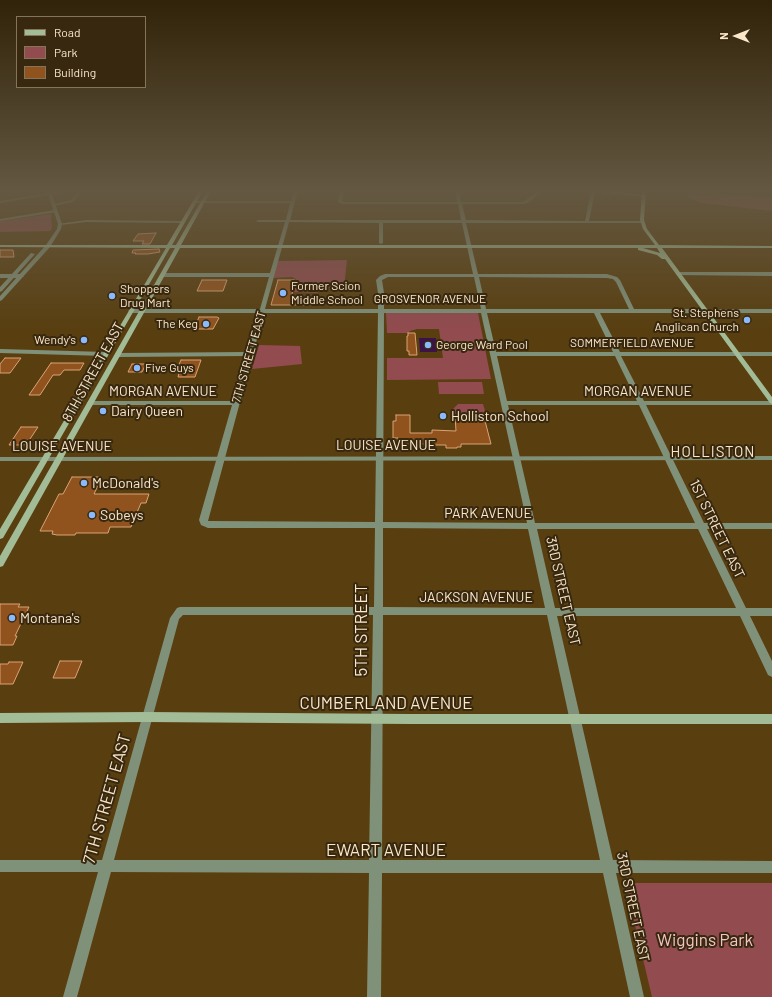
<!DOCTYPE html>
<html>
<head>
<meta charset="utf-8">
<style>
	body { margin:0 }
	#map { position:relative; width:772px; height:997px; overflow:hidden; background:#593f10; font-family:Barlow,sans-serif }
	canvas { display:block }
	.legend { position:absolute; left:16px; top:16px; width:130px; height:72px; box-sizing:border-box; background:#37280f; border:1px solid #85745a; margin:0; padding:5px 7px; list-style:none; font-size:12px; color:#fbe7ca }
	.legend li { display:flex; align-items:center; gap:8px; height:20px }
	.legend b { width:20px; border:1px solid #85745a }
	.north { position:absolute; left:716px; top:16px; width:40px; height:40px; -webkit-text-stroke:3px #37280f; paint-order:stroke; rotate:270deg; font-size:11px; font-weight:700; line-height:16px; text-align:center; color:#fbe7ca }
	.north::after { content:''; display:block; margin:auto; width:14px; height:18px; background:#fbe7ca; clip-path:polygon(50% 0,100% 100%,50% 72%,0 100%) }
</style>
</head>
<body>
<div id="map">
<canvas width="772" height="997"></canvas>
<ul class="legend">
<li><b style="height:5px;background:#a1bc96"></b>Road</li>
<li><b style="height:11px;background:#924b4f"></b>Park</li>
<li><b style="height:11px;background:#91531d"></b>Building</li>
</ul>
<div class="north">N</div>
</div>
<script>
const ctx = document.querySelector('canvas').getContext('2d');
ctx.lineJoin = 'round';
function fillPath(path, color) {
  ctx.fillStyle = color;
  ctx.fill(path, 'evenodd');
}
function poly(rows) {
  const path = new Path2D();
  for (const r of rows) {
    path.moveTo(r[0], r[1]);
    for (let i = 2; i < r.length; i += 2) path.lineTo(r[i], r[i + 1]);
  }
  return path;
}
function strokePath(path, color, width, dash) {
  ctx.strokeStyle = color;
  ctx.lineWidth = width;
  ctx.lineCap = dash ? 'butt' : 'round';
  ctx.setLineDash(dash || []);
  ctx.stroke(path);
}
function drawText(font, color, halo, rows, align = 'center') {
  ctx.font = font + ' Barlow,sans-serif';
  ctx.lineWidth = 4;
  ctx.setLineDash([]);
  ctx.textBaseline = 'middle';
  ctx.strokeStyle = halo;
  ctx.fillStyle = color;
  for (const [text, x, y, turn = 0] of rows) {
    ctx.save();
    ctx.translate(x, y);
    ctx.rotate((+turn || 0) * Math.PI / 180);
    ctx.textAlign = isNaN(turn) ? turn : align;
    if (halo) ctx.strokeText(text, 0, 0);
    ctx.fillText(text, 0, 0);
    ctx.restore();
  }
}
const green = poly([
	[698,191,772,198,772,211,701,203,688,197,689,192],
	[49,214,51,214,52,228,50,231,0,232,0,221],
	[347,260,344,288,323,287,317,293,293,292,296,279,292,277,272,278,276,261],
	[386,313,478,313,491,379,387,380,387,358,443,358,439,329,417,329,410,331,408,333,387,333],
	[259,345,300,346,302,364,252,369],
	[438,382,482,382,484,394,439,394],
	[458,404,483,404,486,414,454,414,453,409],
	[625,883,772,883,772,997,652,997]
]);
const water = poly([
	[419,338,436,338,437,352,420,352]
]);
const building = poly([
	[156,233,150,244,142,244,144,241,133,241,138,234,156,233],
	[159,249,160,252,148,254,135,254,136,253,132,253,133,250,159,249],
	[0,250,13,250,14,257,0,257,0,250],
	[202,280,227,280,223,291,197,291,202,280],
	[278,280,295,280,291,299,314,299,313,305,271,305,278,280],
	[199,317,217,317,219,318,213,329,194,329,199,317],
	[408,333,415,333,417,355,409,355,409,351,407,351,407,336,408,336,408,333],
	[5,358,21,358,10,373,0,373,0,364,5,358],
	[181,360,201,360,195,377,178,377,179,373,176,371,181,360],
	[51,363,84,363,80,370,64,370,60,375,53,375,40,395,29,395,51,363],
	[132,364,146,364,142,372,128,372,132,364],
	[396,415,410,415,410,433,432,433,432,430,456,431,455,416,484,417,491,444,461,444,461,447,457,447,457,448,446,448,446,445,433,445,433,444,403,444,402,441,398,441,398,438,393,438,393,421,396,421,396,415],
	[21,427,38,427,26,445,9,445,21,427],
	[72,477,102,477,94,494,149,494,146,503,141,503,131,527,110,527,108,533,76,533,75,535,57,535,52,534,53,531,40,531,59,494,63,494,72,477],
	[0,604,20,604,18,607,29,607,15,636,17,636,13,645,0,645,0,604],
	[60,661,82,661,75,678,53,678,60,661],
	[9,662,23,662,13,684,0,684,0,664,8,664,9,662]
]);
const minor = poly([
	[60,191,72,191,0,203,0,201,60,191],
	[78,191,82,191,73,202,53,206,51,205,71,200,78,191],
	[294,191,298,191,290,220,461,220,458,204,343,204,338,202,340,191,344,191,342,201,343,202,457,202,455,191,459,191,461,202,523,202,538,191,543,191,528,203,523,204,462,204,466,220,585,221,591,191,612,191,644,195,645,197,595,192,589,221,644,221,644,222,642,223,466,223,478,274,607,274,617,277,620,280,634,309,772,309,772,313,600,313,620,352,772,352,772,356,621,356,644,401,772,401,772,405,646,405,704,523,772,523,772,529,707,529,746,608,772,608,772,616,750,616,772,661,772,677,768,675,740,616,557,616,613,860,772,861,772,873,616,873,644,997,630,997,603,873,382,873,381,997,367,997,369,873,111,872,77,997,63,997,98,872,0,872,0,860,102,860,170,618,177,608,180,607,374,607,375,528,208,528,201,525,199,520,232,405,90,405,87,403,90,401,233,401,246,356,118,357,115,355,118,353,247,352,259,313,131,313,128,311,131,309,260,309,269,277,163,277,160,275,163,273,270,273,285,222,258,222,256,221,258,220,286,220,290,203,195,203,193,202,195,201,291,201,294,191],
	[289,222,379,223,379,243,381,244,383,243,383,223,462,223,473,274,385,274,380,276,376,280,378,293,378,309,265,309,289,222],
	[388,277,474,277,481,309,384,309,384,293,382,280,388,277],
	[479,277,607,278,613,279,616,282,629,309,486,309,479,277],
	[264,313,378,313,375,522,208,521,264,313],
	[384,313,481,313,527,523,383,522,384,313],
	[487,313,594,313,613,352,496,352,487,313],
	[497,356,615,356,637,401,507,401,497,356],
	[508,405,639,405,695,523,535,523,508,405],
	[383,528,528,529,545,608,383,607,383,528],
	[537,529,698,529,736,608,555,608,537,529],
	[183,615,373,615,369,860,114,860,179,619,183,615],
	[383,615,547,615,600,860,382,860,383,615],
	[55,210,57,210,57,212,0,221,0,219,55,210],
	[86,220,183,221,185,222,183,223,86,222,60,225,58,224,86,220],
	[679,272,772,272,772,276,677,275,677,273,679,272],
	[0,274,21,274,24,276,21,278,0,278,0,274],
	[0,349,106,352,109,354,106,356,0,353,0,349],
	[0,457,45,457,49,459,45,461,0,461,0,457]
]);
const tertiary = poly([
	[47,191,51,191,62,224,61,229,50,247,2,300,0,301,0,296,46,245,57,229,58,224,47,191],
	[31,253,35,254,2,291,0,292,0,287,31,253],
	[772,456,772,460,45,461,41,459,45,457,772,456]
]);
const secondary = poly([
	[199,191,203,191,172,245,176,245,207,191,211,191,181,245,655,245,643,229,640,220,642,191,646,191,644,220,647,229,659,245,772,246,772,248,662,248,772,397,772,404,770,403,665,259,662,259,657,255,638,250,638,248,180,248,3,566,0,567,0,556,175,248,170,248,3,538,0,539,0,529,166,248,0,247,0,245,167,245,199,191],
	[643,248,657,248,660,253,643,248],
	[147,712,409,714,772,714,772,724,409,724,147,722,0,723,0,713,147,712]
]);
const markers = [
	[283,293,4,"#8bbafc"],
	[112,296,4,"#8bbafc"],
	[747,320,4,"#8bbafc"],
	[206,324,4,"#8bbafc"],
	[84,340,4,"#8bbafc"],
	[428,345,4,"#8bbafc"],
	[137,368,4,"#8bbafc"],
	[103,411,4,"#8bbafc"],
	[443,416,4,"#8bbafc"],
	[84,483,4,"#8bbafc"],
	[92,515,4,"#8bbafc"],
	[12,618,4,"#8bbafc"]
];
const farPoinames = [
	["Former Scion",291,286],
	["Middle School",291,300],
	["Shoppers",120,289],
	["Drug Mart",120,303],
	["St. Stephens",739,313,"right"],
	["Anglican Church",739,327,"right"],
	["The Keg",198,324,"right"],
	["Wendy's",76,340,"right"],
	["George Ward Pool",436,345],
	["Five Guys",145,368]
];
const farStreetnames = [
	["GROSVENOR AVENUE",430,299],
	["SOMMERFIELD AVENUE",632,343],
	["7TH STREET EAST",249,357,-74]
];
const streetNames = [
	["8TH STREET EAST",93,372,-61],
	["MORGAN AVENUE",163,391],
	["MORGAN AVENUE",638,391],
	["LOUISE AVENUE",386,445],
	["LOUISE AVENUE",62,446],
	["PARK AVENUE",488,513],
	["1ST STREET EAST",717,529,64],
	["3RD STREET EAST",563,591,77],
	["JACKSON AVENUE",476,597],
	["3RD STREET EAST",633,907,78]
];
const poiNames = [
	["Dairy Queen",111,411],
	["Holliston School",451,416],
	["McDonald's",92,483],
	["Sobeys",100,515],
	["Montana's",20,618]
];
const neighbourhoodNames = [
	["HOLLISTON",713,452]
];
const nearStreetnames = [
	["5TH STREET",361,630,-90],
	["CUMBERLAND AVENUE",386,703],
	["7TH STREET EAST",107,799,-74],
	["EWART AVENUE",386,850]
];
const nearParknames = [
	["Wiggins Park",705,940]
];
fillPath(green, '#924b4f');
fillPath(water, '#3d124b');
fillPath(building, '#91531d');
strokePath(building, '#dba277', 1);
fillPath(minor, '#80917a');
fillPath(tertiary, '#80917a');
fillPath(secondary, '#a1bc96');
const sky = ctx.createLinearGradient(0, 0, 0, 331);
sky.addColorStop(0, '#312309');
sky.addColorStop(0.58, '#645842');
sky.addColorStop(1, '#64584200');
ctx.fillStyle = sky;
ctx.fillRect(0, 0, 772, 331);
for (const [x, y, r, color] of markers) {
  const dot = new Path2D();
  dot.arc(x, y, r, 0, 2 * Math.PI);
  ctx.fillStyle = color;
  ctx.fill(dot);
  strokePath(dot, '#37280f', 1.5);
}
drawText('12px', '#fbe7ca', '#37280f', farPoinames, 'left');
drawText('12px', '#fbe7ca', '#37280f', farStreetnames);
drawText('14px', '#fbe7ca', '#37280f', streetNames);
drawText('14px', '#fbe7ca', '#37280f', poiNames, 'left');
ctx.letterSpacing = '1px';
drawText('15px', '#fbe7ca', '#37280f', neighbourhoodNames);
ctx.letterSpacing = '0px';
drawText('17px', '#fbe7ca', '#37280f', nearStreetnames);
drawText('17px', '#f4c5c6', '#37280f', nearParknames);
</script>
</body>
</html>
